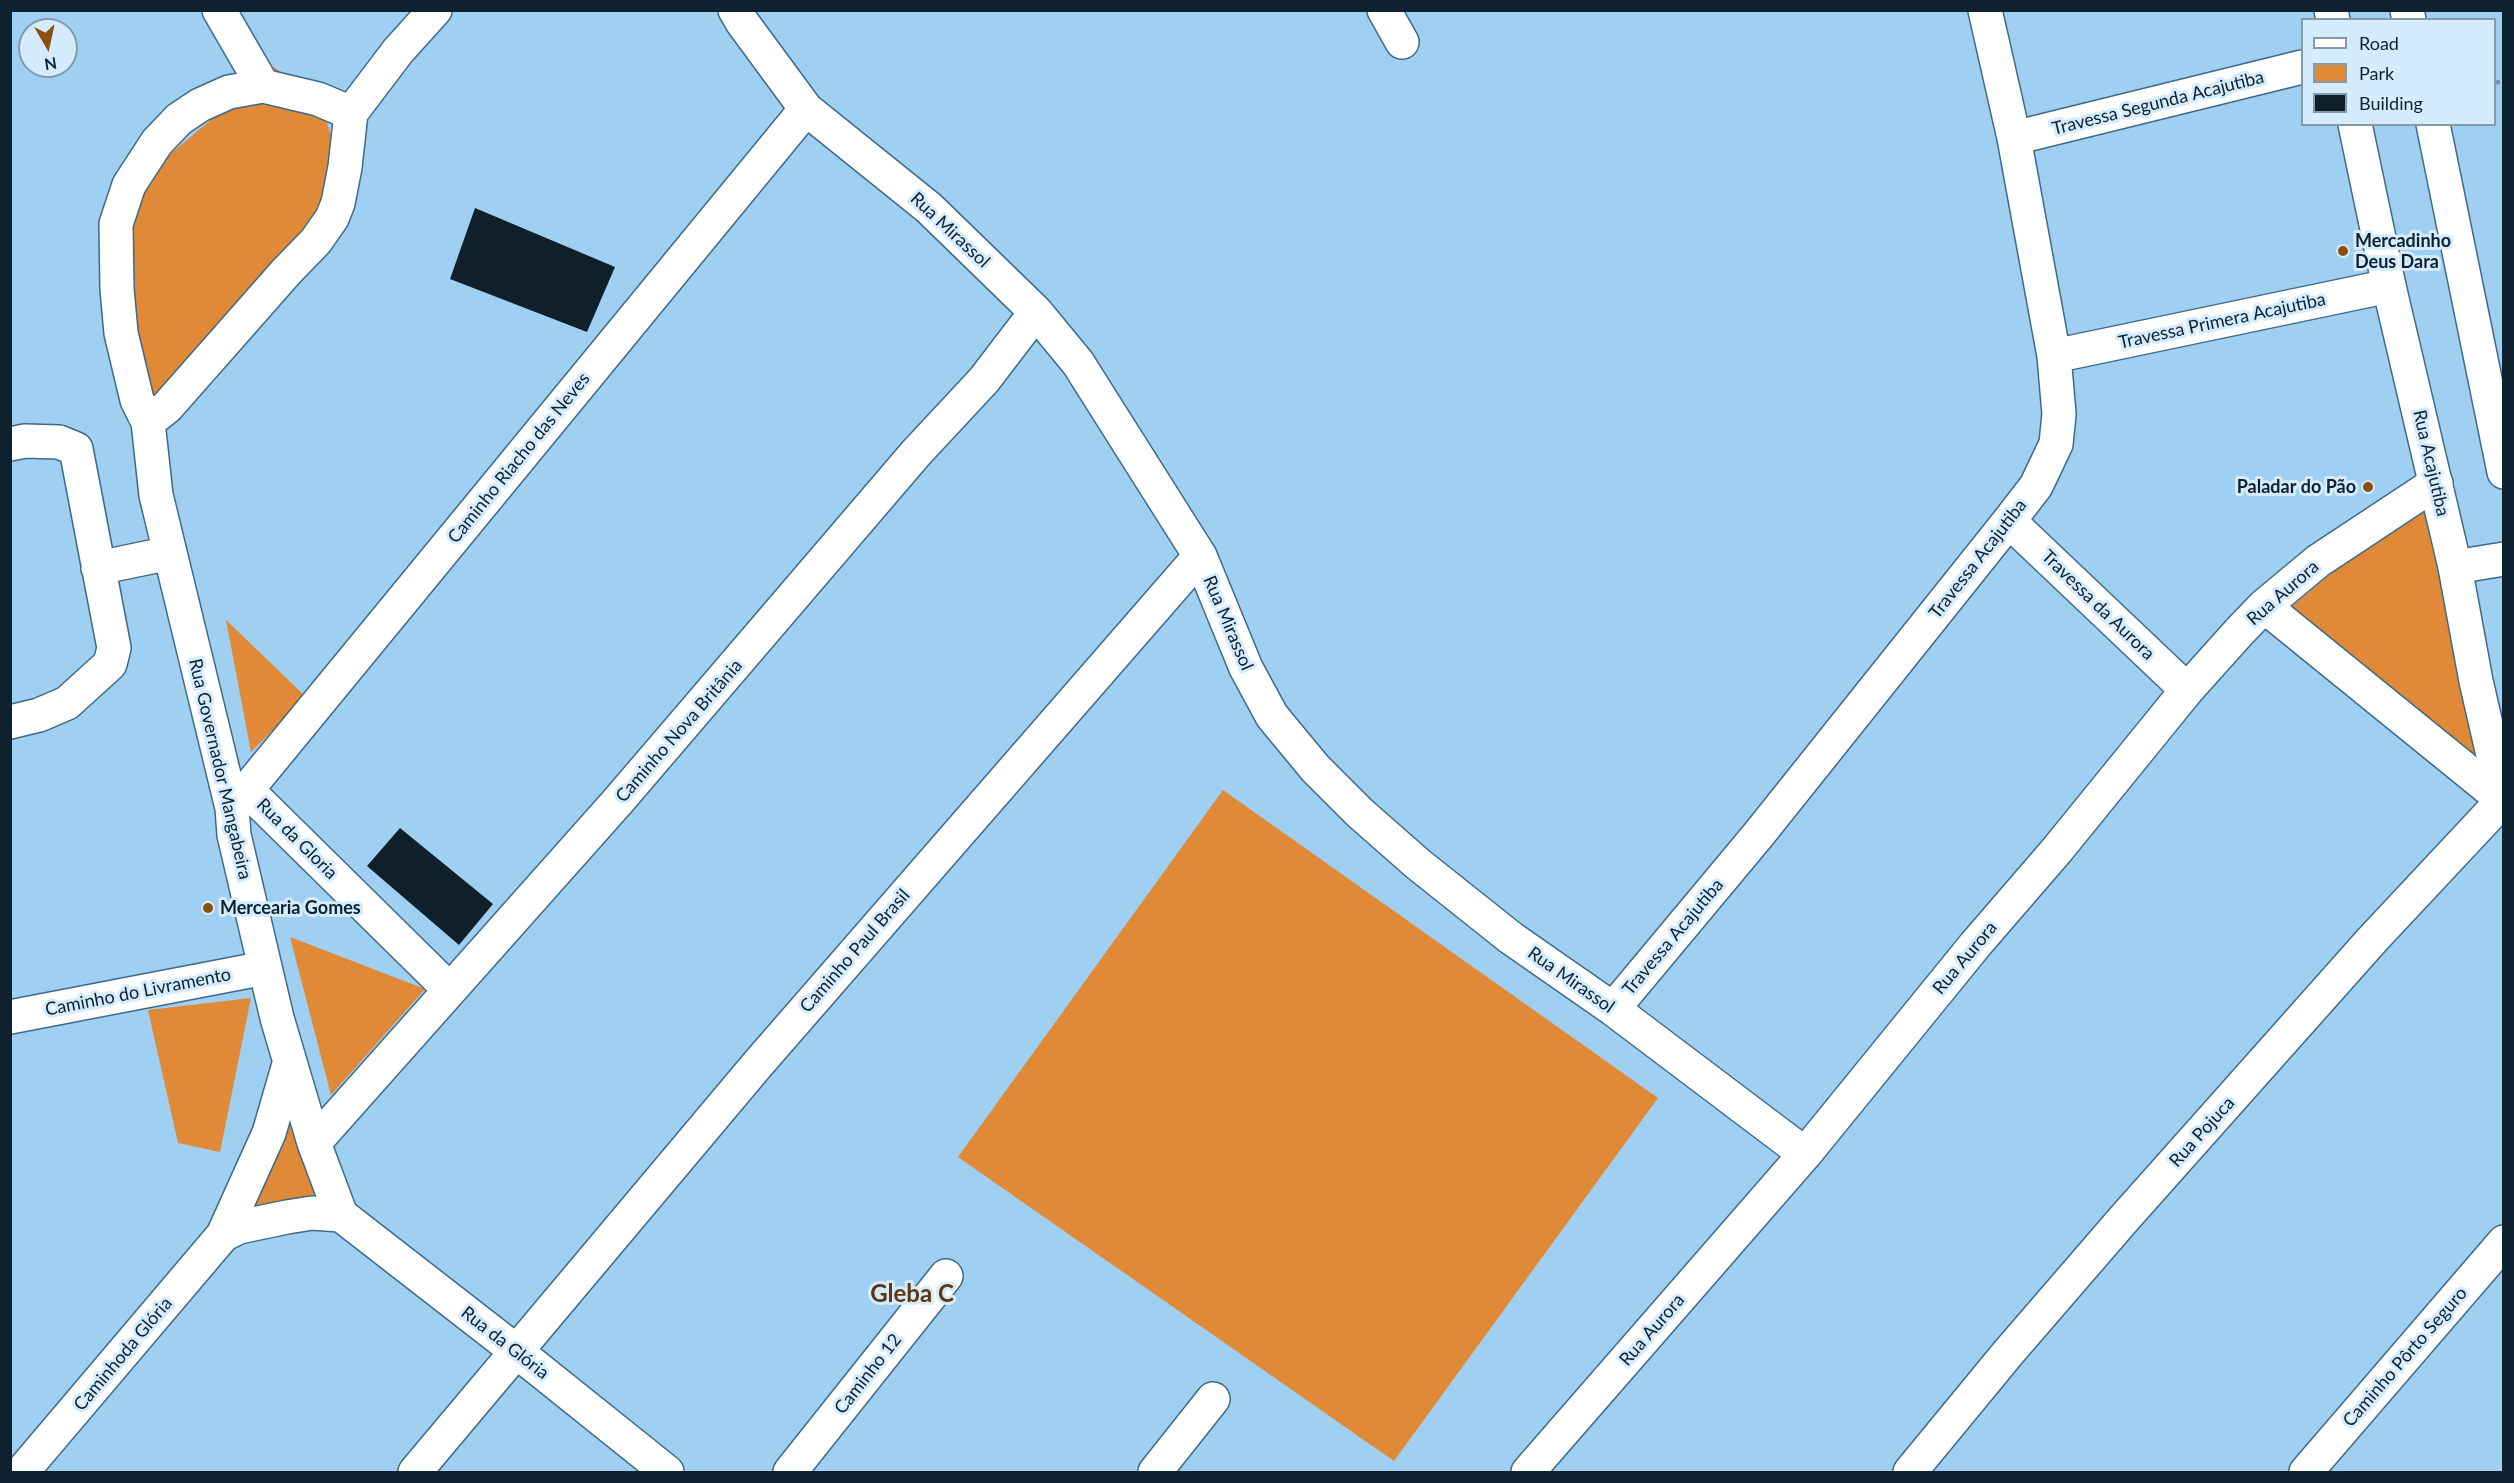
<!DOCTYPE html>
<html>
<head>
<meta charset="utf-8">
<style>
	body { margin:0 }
	#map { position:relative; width:2514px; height:1483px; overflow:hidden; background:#9fcff1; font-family:Lato,sans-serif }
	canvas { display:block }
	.frame { position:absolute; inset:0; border:12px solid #0e212e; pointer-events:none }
	.legend { position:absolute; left:2301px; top:18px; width:195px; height:108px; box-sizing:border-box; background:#d4ecfe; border:2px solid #859bab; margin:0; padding:8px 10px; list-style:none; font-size:18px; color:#0e212e }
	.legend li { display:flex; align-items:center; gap:12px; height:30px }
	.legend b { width:30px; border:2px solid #859bab }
	.north { position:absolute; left:18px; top:18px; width:60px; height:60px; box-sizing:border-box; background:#d4ecfe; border:2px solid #859bab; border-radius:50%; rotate:171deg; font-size:16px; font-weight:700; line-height:24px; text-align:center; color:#0e212e }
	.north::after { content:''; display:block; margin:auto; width:21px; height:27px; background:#8c4f0f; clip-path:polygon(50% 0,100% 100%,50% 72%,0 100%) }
</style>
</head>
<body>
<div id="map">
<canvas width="2514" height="1483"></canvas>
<div class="frame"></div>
<ul class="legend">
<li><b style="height:8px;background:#fff"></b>Road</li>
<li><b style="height:16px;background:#e08936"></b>Park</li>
<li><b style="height:16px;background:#0f202b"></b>Building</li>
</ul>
<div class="north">N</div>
</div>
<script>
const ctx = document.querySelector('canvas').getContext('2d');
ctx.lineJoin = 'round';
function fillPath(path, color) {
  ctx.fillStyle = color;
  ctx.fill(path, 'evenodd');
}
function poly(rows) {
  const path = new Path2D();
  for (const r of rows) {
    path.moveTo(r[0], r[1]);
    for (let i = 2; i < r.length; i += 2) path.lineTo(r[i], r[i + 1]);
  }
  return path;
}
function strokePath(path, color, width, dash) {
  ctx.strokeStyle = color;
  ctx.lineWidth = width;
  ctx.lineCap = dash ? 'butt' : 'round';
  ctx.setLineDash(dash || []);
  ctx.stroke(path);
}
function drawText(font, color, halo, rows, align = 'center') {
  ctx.font = font + ' Lato,sans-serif';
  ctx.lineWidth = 6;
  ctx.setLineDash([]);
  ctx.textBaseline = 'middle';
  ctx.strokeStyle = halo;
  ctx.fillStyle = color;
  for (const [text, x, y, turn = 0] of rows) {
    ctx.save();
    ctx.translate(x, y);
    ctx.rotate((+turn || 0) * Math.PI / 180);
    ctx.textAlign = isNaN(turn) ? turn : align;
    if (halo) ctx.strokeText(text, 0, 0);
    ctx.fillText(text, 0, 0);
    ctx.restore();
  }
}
const green = poly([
	[274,67,320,101,336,151,334,199,142,436,119,242,130,200,169,155],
	[2434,487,2502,798,2272,623],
	[226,620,306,697,251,752],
	[1223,790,1658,1098,1394,1461,958,1157],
	[290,937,425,989,331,1095],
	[251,998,220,1152,178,1143,148,1010],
	[291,1108,320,1202,240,1219]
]);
const building = poly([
	[475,208,615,267,587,332,450,279],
	[400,828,493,904,459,945,367,866]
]);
const path = poly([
	[2494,83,2504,81]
]);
const minor = poly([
	[219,10,263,86],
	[735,10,742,22,806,109,929,208,1036,312,1078,363,1200,556,1246,668,1272,716,1315,768,1360,813,1418,864,1511,938,1613,1009,1805,1154],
	[1384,10,1402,42],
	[2407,10,2409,20],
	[2433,124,2504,472],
	[2014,138,2302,67],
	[2054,356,2389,286],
	[148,422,167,407,286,272,316,241,332,218,338,203,345,167,351,113,398,51,435,10],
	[10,444,25,441,59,442,76,449,114,648,110,664,67,703,39,715,10,722],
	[2009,521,2187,690],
	[2455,567,2504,559],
	[98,568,170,553],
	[247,790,450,990],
	[232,808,806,109],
	[1613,1009,1759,834,2009,521,2036,486,2056,444,2059,414,2054,356,2014,138,1985,10],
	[10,1017,265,968],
	[314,1143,619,800,916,453,984,380,1036,312],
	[341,1215,314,1143,277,1018,234,835,232,808,156,495,148,422,137,400,121,333,117,289,116,224,129,185,157,142,179,119,200,105,229,92,263,86,318,99,351,113],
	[341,1215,516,1351,667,1472],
	[223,1235,239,1227,287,1217,312,1213,341,1215],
	[22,1472,223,1235,269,1133,289,1064],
	[415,1472,757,1065,1200,556],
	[790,1472,946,1276],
	[1155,1472,1213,1399],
	[1528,1472,1805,1154,1975,945,2057,850,2187,690,2239,632,2264,606,2318,561,2436,483],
	[1910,1472,2008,1353,2122,1221,2372,940,2503,800,2264,606],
	[2306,1472,2504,1242]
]);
const tertiary = poly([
	[2331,10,2333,20],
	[2355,124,2389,286,2455,567,2476,681,2504,803]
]);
const markers = [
	[2343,251,6,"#8c4f0f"],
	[2368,487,6,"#8c4f0f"],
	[208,908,6,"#8c4f0f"]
];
const streetNames = [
	["Travessa Segunda Acajutiba",2158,103,-14],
	["Rua Mirassol",950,230,43],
	["Travessa Primera Acajutiba",2222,321,-12],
	["Caminho Riacho das Neves",519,458,-51],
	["Rua Acajutiba",2431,463,77],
	["Travessa Acajutiba",1978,559,-52],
	["Rua Aurora",2283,593,-41],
	["Travessa da Aurora",2098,605,44],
	["Rua Mirassol",1228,623,67],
	["Caminho Nova Britânia",679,731,-49],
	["Rua Governador Mangabeira",220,769,77],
	["Rua da Gloria",297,839,45],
	["Travessa Acajutiba",1673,937,-50],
	["Caminho Paul Brasil",855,951,-49],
	["Rua Aurora",1965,958,-50],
	["Rua Mirassol",1571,980,35],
	["Caminho do Livramento",138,992,-11],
	["Rua Pojuca",2202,1132,-48],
	["Rua Aurora",1652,1330,-49],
	["Rua da Glória",505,1343,38],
	["Caminhoda Glória",123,1354,-50],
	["Caminho Pôrto Seguro",2405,1357,-49],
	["Caminho 12",868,1374,-52]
];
const poiNames = [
	["Mercadinho",2355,241],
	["Deus Dara",2355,262],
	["Paladar do Pão",2356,487,"right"],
	["Mercearia Gomes",220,908]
];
const districtNames = [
	["Gleba C",912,1294]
];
fillPath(green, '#e08936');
fillPath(building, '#0f202b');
strokePath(minor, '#3d6a88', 36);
strokePath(tertiary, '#3d6a88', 36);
strokePath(path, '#6e95b0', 4, [6, 3]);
strokePath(minor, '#fff', 33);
strokePath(tertiary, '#fff', 33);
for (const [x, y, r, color] of markers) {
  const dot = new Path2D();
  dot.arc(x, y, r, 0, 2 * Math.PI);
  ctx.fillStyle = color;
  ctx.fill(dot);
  strokePath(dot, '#d4ecfe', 2);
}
drawText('18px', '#0e212e', '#d4ecfe', streetNames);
drawText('bold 18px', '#0e212e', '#d4ecfe', poiNames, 'left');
drawText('bold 24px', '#60360c', '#d4ecfe', districtNames);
</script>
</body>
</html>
